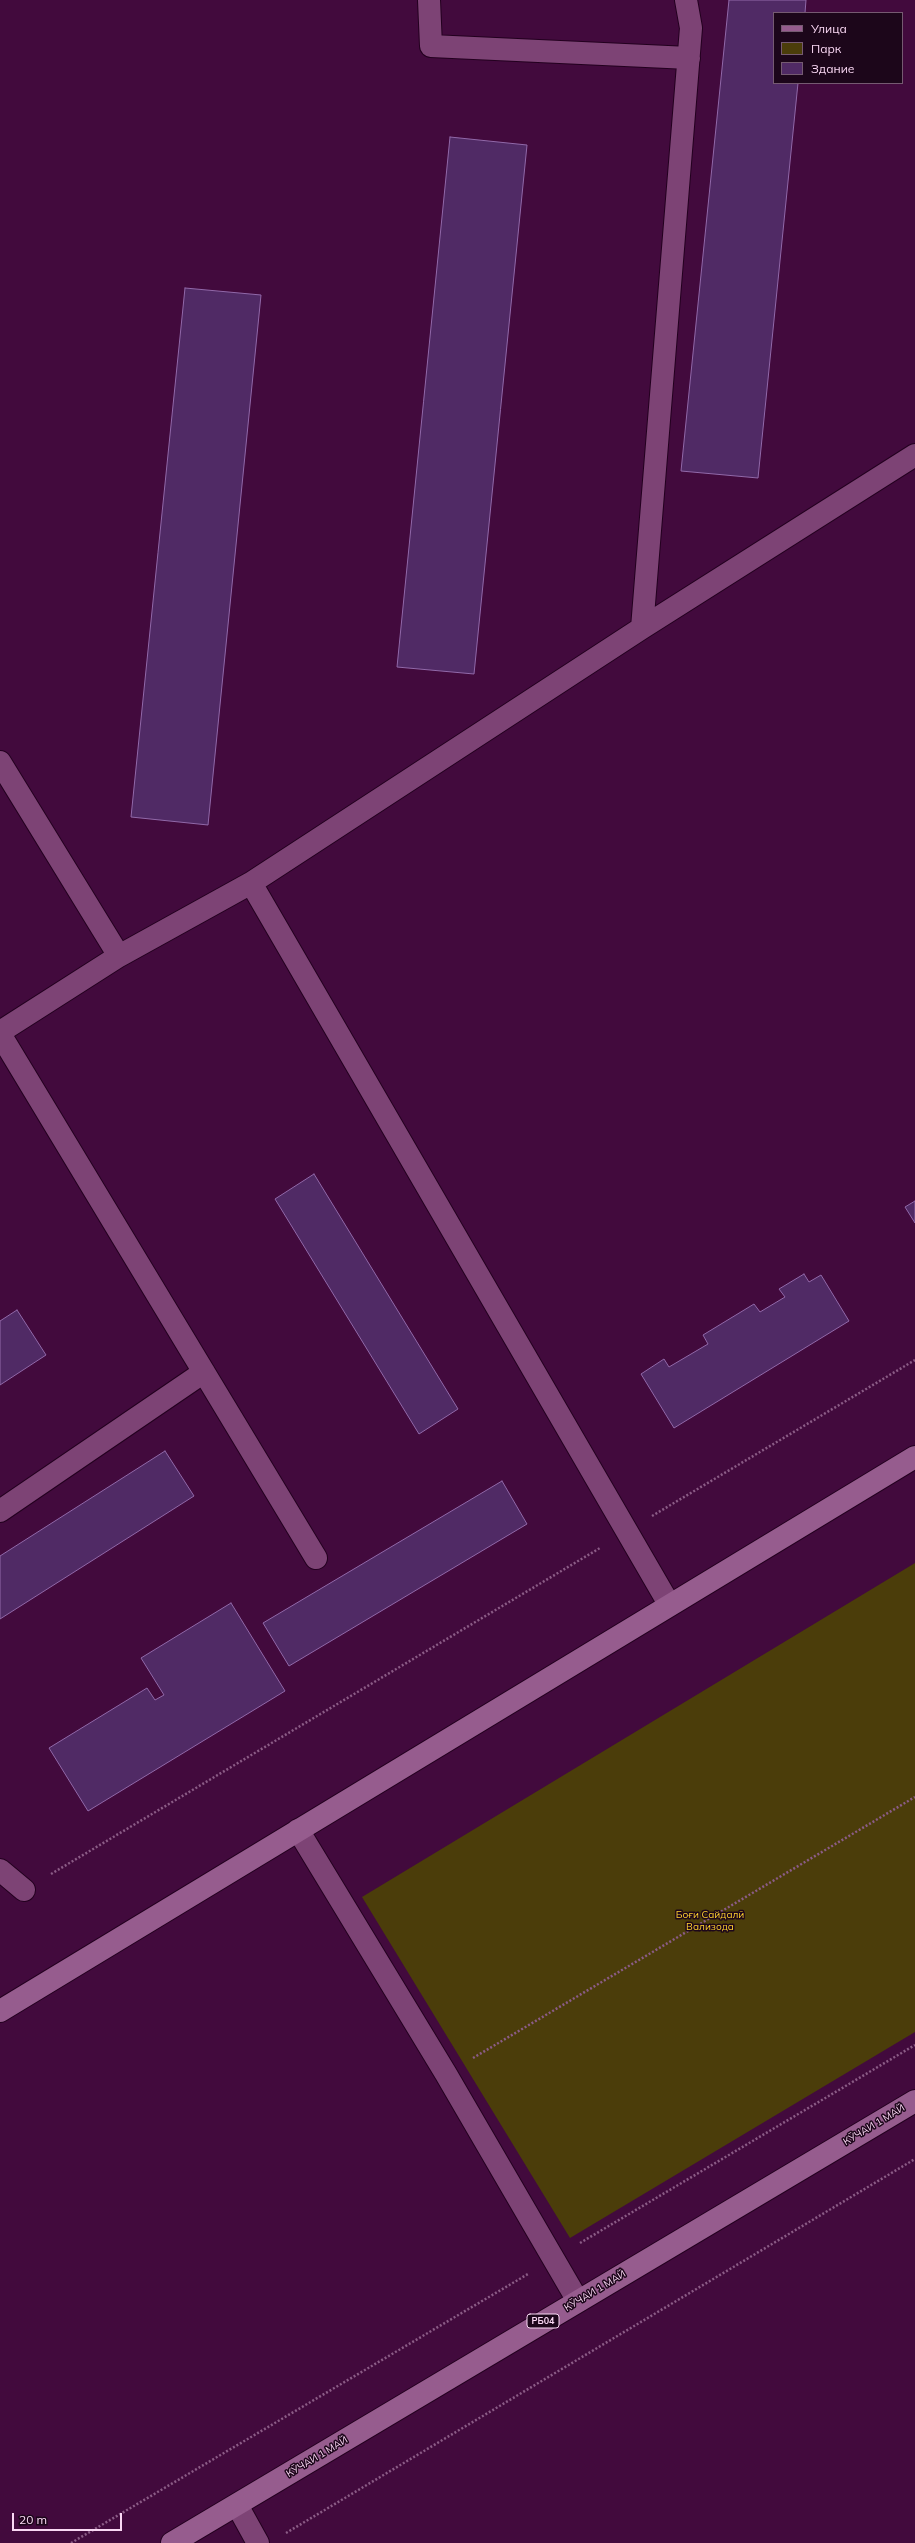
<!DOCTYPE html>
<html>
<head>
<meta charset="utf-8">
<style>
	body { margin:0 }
	#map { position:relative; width:915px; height:2543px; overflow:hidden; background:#420a3d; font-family:Mulish,sans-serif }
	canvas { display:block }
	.legend { position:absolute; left:773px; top:12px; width:130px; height:72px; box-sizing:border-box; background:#1c061a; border:1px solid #755a71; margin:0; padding:5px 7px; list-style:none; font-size:12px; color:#fad8f4 }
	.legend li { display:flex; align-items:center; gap:8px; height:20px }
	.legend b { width:20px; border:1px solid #755a71 }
	.scale { position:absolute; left:12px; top:2513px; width:110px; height:18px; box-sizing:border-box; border:2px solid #fad8f4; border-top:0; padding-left:5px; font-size:12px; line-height:14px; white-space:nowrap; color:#fad8f4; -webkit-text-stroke:3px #1c061a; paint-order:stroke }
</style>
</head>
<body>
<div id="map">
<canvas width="915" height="2543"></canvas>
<ul class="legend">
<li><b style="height:5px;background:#965c8e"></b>Улица</li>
<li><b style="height:11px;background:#4b3d0a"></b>Парк</li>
<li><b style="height:11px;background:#502a65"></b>Здание</li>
</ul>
<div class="scale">20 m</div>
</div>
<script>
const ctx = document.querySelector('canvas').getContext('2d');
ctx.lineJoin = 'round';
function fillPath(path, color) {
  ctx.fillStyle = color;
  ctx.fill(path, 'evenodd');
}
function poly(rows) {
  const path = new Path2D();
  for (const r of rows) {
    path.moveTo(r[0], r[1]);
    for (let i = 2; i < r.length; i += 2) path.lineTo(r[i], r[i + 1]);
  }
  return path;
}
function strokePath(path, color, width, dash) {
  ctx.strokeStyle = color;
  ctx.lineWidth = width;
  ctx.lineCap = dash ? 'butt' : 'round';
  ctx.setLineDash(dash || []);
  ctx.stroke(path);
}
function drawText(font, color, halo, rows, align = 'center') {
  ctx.font = font + ' Mulish,sans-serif';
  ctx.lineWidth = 3;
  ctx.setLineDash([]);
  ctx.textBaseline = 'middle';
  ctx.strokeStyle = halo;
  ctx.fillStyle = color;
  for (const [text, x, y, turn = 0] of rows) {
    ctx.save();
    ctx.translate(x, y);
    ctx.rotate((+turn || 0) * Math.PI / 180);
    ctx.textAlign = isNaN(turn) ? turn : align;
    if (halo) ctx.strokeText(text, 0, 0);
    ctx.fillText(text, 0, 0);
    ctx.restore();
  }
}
const green = poly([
	[915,1563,915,2032,570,2238,362,1897]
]);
const building = poly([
	[729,0,806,0,805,13,774,13,774,83,798,83,758,478,681,471,729,0],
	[450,137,527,145,474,674,397,667,450,137],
	[185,288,261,295,208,825,131,817,185,288],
	[314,1174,458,1409,419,1434,275,1199,314,1174],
	[915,1201,915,1223,905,1207,915,1201],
	[804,1274,809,1282,821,1275,849,1321,674,1428,641,1374,664,1359,669,1367,708,1344,703,1335,754,1304,760,1312,785,1297,779,1289,804,1274],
	[17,1310,46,1355,0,1385,0,1321,17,1310],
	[165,1451,194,1496,0,1619,0,1556,165,1451],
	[502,1481,527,1524,289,1666,263,1623,502,1481],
	[231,1603,285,1691,88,1811,49,1748,147,1688,155,1700,164,1695,141,1658,231,1603]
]);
const path = poly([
	[652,1516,915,1360],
	[51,1874,600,1548],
	[473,2058,915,1797],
	[580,2243,915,2045],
	[286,2533,915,2159],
	[71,2543,528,2274]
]);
const minor = poly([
	[429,0,431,46,689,58],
	[642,628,691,28,686,0],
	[0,762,119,956],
	[0,1032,119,956,251,883],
	[0,1034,316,1558],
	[0,1511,204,1372],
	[669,1604,251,883,642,628,915,455],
	[298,1830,446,2074,578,2301],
	[0,1870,24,1890],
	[237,2505,258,2543]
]);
const major = poly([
	[0,2011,915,1457],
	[172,2543,915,2101]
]);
const shields = [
	[543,2321,32]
];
const shieldNames = [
	["РБ04",543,2321]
];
const parkNames = [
	["Боғи Сайдалӣ",710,1915],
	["Вализода",710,1927]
];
const streetNames = [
	["КӮЧАИ 1 МАЙ",874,2125,-31],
	["КӮЧАИ 1 МАЙ",595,2291,-31],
	["КӮЧАИ 1 МАЙ",317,2457,-31]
];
fillPath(green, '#4b3d0a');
fillPath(building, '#502a65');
strokePath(building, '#9169a9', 1);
strokePath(minor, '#23001f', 24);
strokePath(major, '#23001f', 24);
strokePath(path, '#8b5c86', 2.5, [2, 2]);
strokePath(minor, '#7d4375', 22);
strokePath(major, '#965c8e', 22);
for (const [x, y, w] of shields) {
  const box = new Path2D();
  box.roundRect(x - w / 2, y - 7, w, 14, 3);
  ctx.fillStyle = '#1c061a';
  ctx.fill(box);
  strokePath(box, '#fad8f4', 1);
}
drawText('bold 9px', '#fad8f4', null, shieldNames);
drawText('10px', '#fed12e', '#1c061a', parkNames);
drawText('10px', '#fad8f4', '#1c061a', streetNames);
</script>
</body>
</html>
